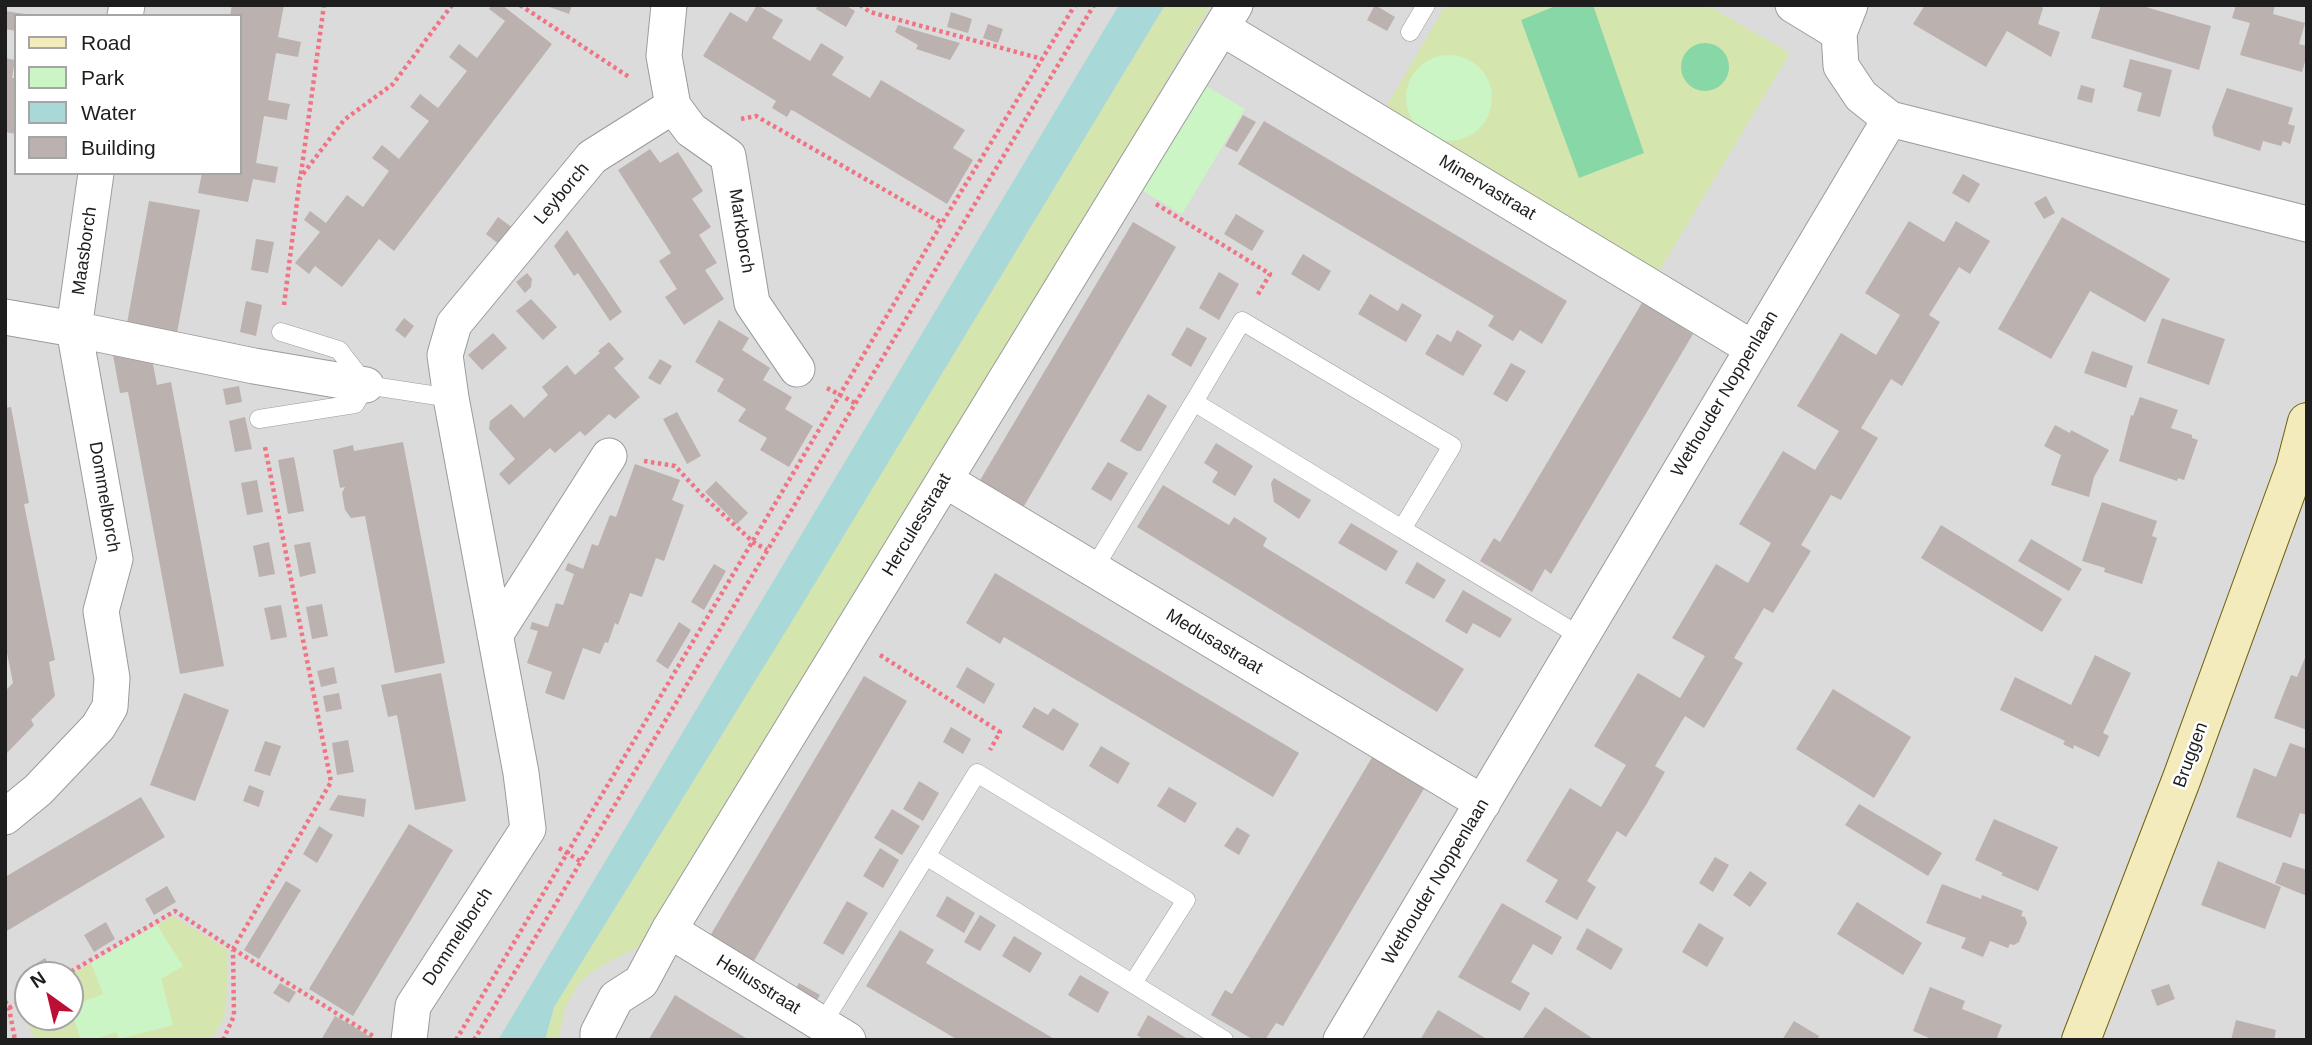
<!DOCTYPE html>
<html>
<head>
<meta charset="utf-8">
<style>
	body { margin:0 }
	#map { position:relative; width:2312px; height:1045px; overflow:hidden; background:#eee9e5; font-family:Arial,sans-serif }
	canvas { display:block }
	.frame { position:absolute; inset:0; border:7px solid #1e1e1e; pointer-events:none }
	.legend { position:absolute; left:14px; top:14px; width:228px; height:161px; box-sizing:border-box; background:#fff; border:2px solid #a5a5a5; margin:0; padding:9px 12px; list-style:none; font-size:21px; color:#1e1e1e }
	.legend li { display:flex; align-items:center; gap:14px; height:35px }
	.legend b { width:35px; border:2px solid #a5a5a5 }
	.north { position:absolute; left:14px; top:961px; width:70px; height:70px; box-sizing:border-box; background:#fff; border:2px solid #a5a5a5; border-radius:50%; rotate:326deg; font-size:19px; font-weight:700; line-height:28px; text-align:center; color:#1e1e1e }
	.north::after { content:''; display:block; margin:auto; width:24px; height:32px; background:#bc0f36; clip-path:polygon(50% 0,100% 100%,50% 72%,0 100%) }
</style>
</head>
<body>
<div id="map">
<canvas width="2312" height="1045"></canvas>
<div class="frame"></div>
<ul class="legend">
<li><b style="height:9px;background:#f4ebbc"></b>Road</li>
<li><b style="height:19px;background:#ccf5c5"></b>Park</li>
<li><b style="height:19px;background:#a8d8d8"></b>Water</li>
<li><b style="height:19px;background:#bbb1ae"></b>Building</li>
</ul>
<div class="north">N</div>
</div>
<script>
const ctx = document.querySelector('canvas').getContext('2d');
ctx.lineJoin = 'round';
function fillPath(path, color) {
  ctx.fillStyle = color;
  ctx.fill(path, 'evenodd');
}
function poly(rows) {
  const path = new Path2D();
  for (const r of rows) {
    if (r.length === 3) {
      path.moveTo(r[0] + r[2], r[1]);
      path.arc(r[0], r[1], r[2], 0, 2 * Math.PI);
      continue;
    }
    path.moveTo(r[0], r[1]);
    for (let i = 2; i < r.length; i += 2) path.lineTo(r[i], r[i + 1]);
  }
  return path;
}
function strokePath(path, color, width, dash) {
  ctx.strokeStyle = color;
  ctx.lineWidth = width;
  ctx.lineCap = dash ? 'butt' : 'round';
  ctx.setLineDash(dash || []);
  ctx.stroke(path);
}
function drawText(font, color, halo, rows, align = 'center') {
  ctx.font = font + ' Arial,sans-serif';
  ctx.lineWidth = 5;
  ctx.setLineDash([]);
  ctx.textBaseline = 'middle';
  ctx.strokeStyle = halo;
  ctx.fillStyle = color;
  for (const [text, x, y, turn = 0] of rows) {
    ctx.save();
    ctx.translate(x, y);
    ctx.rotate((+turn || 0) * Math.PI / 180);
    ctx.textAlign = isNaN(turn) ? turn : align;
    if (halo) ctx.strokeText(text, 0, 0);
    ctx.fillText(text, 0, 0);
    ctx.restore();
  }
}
const residential = poly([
	[5,5,2307,5,2307,1040,5,1040],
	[16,16,240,16,240,173,16,173],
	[28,975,70,975,70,1017,28,1017]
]);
const grass = poly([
	[1165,5,1211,5,659,939,640,946,599,967,579,983,565,1008,559,1040,545,1040,554,1007,797,613],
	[1446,5,1707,5,1790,53,1655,278,1381,115],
	[173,916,228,950,226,1013,214,1036,202,1040,93,1040,117,1032,119,1039,161,979,183,966,157,925],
	[91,963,103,994,70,1007,70,975],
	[70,1008,81,1040,37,1040,29,1028,32,1017,70,1017]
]);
const park = poly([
	[1449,98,43],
	[1201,83,1245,109,1182,214,1136,187],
	[157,925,183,966,161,979,173,1025,119,1039,116,1032,93,1040,81,1040,70,1007,103,994,91,963]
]);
const pitch = poly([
	[1558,5,1593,5,1644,153,1579,178,1521,20],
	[1705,67,24]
]);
const water = poly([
	[1119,5,1165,5,797,613,554,1007,545,1040,498,1040]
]);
const building = poly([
	[232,5,284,5,278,37,301,42,298,57,276,53,268,100,290,104,288,112,287,120,264,116,256,163,278,167,275,183,253,179,248,202,198,193,202,173,240,173,240,16,230,16],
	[492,5,502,5,552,44,394,251,379,239,342,287,315,266,309,274,295,263,320,232,304,220,310,211,326,223,347,195,363,207,389,171,372,158,378,150,382,145,399,159,429,121,410,107,420,94,438,108,467,71,449,57,459,44,477,58,505,21,489,9],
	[544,5,572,5,569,14],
	[757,5,783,20,772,38,810,61,821,43,844,57,832,75,870,98,881,80,965,130,953,148,973,160,947,204,794,111,791,110,787,117,772,108,776,101,703,56,730,12,747,22],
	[818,5,845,5,855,11,846,27,816,9],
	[1375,5,1395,17,1387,31,1367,20],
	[1925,5,2039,5,2043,8,2038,24,2060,32,2051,57,2007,31,1986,67,1913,24],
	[2101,5,2139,5,2211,26,2199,70,2091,38],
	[2236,5,2275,5,2273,14,2305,23,2299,44,2307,46,2307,55,2302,72,2240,55,2250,23,2232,18],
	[5,11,25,14,16,16,16,31,5,29],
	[951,12,972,19,968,33,947,27],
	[988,24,1003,29,998,43,983,38],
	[898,25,925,33,960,43,950,60,916,49,918,45,895,32],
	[5,58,15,60,12,78,16,78,16,134,5,132],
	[2130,59,2172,70,2160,117,2137,111,2142,93,2123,87],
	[2081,85,2095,89,2092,103,2077,99],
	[2227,88,2293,108,2288,124,2295,126,2290,144,2283,141,2281,146,2263,141,2260,151,2214,136,2212,127],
	[1243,115,1256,122,1237,152,1225,146],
	[1264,121,1567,301,1542,344,1520,330,1513,341,1501,334,1488,326,1494,316,1238,164],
	[650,149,660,163,678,152,703,191,692,199,711,227,699,235,717,263,705,270,724,299,684,325,665,297,677,289,659,261,671,253,618,170],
	[1963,174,1980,184,1969,203,1952,193],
	[2046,196,2055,213,2044,219,2034,203],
	[149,201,200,210,176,338,126,329],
	[1236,214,1264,231,1252,251,1224,234],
	[498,217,513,228,500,245,486,234],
	[2062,217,2170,279,2145,322,2090,291,2051,359,1998,329],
	[1909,221,1944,242,1956,221,1990,241,1970,274,1959,267,1929,315,1940,322,1902,386,1891,379,1861,428,1878,438,1841,500,1831,495,1801,545,1811,551,1773,613,1764,608,1734,658,1743,663,1704,728,1685,716,1655,766,1665,772,1646,805,1626,837,1617,831,1587,881,1596,887,1577,920,1545,902,1558,880,1526,861,1570,788,1601,807,1626,765,1594,746,1638,673,1680,698,1705,656,1672,638,1716,564,1748,583,1771,543,1739,524,1783,451,1815,470,1839,431,1797,406,1841,333,1876,355,1900,315,1865,293],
	[1133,222,1176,247,1017,518,973,492],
	[567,230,622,312,610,321,578,273,574,276,554,246],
	[256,239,274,242,268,273,251,270],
	[1303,254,1331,271,1319,291,1291,274],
	[1219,272,1239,284,1219,320,1199,308],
	[527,273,532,279,531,287,525,293,516,282],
	[1370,294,1398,311,1402,303,1422,315,1406,342,1358,314],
	[1646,296,1671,311,1668,318,1693,334,1551,574,1545,569,1532,592,1480,561,1494,538,1500,542],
	[531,299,557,327,543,340,516,311],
	[246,301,262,305,256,336,240,332],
	[404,318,414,326,405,338,395,330],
	[2162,318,2225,339,2209,385,2147,363],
	[719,320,749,338,742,350,770,368,763,380,792,397,785,409,813,426,789,467,760,450,767,438,738,421,746,409,717,391,724,379,695,362],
	[1187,327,1207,338,1191,367,1171,355],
	[1457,330,1482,345,1463,376,1425,354,1437,334,1451,342],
	[493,333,507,348,482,370,468,355],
	[609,342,624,359,614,368,640,397,615,419,609,414,585,436,580,431,555,453,550,448,509,485,499,474,515,459,489,429,490,421,511,404,524,418,548,395,542,387,567,365,575,375,600,353,598,351],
	[2092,351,2133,366,2126,388,2084,373],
	[151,354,157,385,171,382,224,666,180,674,128,392,120,393,113,355],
	[660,359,672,366,660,385,648,378],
	[1511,363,1526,371,1507,402,1493,394],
	[239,386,242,402,226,405,223,389],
	[1148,394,1167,406,1141,451,1137,451,1120,441],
	[2140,397,2178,410,2171,428,2192,435,2192,438,2198,440,2184,480,2178,478,2177,481,2119,461,2131,415,2133,416],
	[11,407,29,503,24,504,55,660,49,662,55,696,31,720,34,725,5,755,5,691,13,683,5,643,5,408],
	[677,412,701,456,687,464,663,419],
	[245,417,252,449,235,452,229,421],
	[2055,425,2070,433,2071,430,2109,450,2094,477,2089,497,2051,485,2061,455,2044,446],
	[403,442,445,663,395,673,365,516,351,518,345,510,342,493,345,487,340,488,333,450,353,445,354,451],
	[1216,443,1253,466,1235,496,1212,482,1218,472,1204,463],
	[294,457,304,511,288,514,278,460],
	[1108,462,1128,473,1111,501,1091,489],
	[635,464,680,480,672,500,684,505,664,561,656,558,642,597,630,593,618,625,615,623,608,643,605,642,600,654,583,648,564,700,545,693,552,672,527,663,538,631,530,629,532,622,548,627,556,603,563,605,574,574,565,570,568,563,583,569,592,544,598,546,610,515,616,517],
	[1274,478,1311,500,1299,519,1274,502,1271,483],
	[257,480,263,512,247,515,241,483],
	[716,481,748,513,737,524,705,492],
	[1163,485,1229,525,1234,517,1267,538,1263,546,1464,669,1437,712,1137,527],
	[2102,502,2157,521,2152,536,2157,538,2142,584,2104,572,2105,568,2082,561],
	[1351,523,1398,551,1386,571,1338,543],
	[1941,525,2062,599,2042,632,1921,558],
	[2031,539,2082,569,2069,591,2018,561],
	[269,542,275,574,259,577,253,546],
	[310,542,316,573,300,577,294,545],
	[1417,562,1446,580,1434,599,1405,583],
	[714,564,726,571,704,610,691,602],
	[995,573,1299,753,1273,797,1004,637,1000,644,966,623],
	[1463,590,1512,619,1500,638,1473,623,1467,634,1445,621],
	[322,604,328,636,312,639,306,607],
	[281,605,287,637,271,640,264,608],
	[679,622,691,630,668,669,656,661],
	[2307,653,2307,730,2274,718,2291,675,2297,677],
	[2095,655,2131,673,2103,733,2109,736,2099,757,2074,745,2073,749,2063,744,2065,741,2000,710,2015,677,2071,705],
	[334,667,337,683,321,687,317,671],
	[967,667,995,684,984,704,956,687],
	[441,673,466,801,415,810,397,715,388,717,381,685],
	[864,676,907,701,748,971,704,946],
	[1833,689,1911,737,1874,798,1796,749],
	[184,693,229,710,195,801,150,785],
	[339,693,342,709,326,712,323,696],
	[1034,707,1048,715,1053,708,1079,724,1063,751,1022,727],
	[951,727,971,739,963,754,943,742],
	[348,740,354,772,337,775,332,743],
	[265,741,281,746,270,776,254,771],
	[2290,743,2307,749,2307,815,2300,813,2291,838,2236,817,2254,768,2276,777],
	[1101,746,1130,763,1118,784,1089,766],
	[1377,749,1425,787,1283,1026,1276,1023,1265,1040,1254,1040,1211,1015,1225,990,1232,994],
	[919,781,939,793,923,821,903,809],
	[249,785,264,791,259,807,243,801],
	[1169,787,1197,803,1185,823,1157,806],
	[338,795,366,799,364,817,329,810],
	[141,797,165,837,5,932,5,877],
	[1859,804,1942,853,1928,876,1845,825],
	[892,809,920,826,902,855,874,838],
	[1994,819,2058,847,2038,891,2001,875,2003,873,1975,860],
	[409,824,453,850,353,1016,309,989],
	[319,826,333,835,317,863,303,854],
	[1237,827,1250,835,1239,855,1224,846],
	[880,848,899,860,883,888,863,876],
	[1715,857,1729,865,1713,892,1699,883],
	[2218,861,2281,887,2265,929,2201,905],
	[2283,862,2307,870,2307,896,2275,883],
	[1750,871,1767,883,1750,907,1733,895],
	[286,881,301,890,259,959,244,950],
	[1942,884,1981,899,1982,895,2023,911,2021,916,2025,917,2027,923,2019,942,2014,945,2010,944,2008,948,1990,941,1983,957,1961,948,1966,938,1926,923],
	[167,886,176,902,154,915,145,899],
	[947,896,975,913,964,933,936,916],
	[847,901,868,913,843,955,823,943],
	[1857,902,1922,943,1903,975,1837,934],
	[1502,903,1562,937,1552,955,1533,944,1511,982,1530,993,1520,1011,1458,977],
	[980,915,996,925,980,951,964,942],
	[106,922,115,939,94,952,84,935],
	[1699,923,1724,938,1707,967,1682,952],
	[1587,928,1623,949,1611,970,1576,949],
	[900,930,934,950,926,963,1056,1040,958,1040,866,986],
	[1014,936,1042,953,1030,973,1002,956],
	[45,958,55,975,28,975,28,980,23,972],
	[1080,975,1109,992,1098,1013,1068,995],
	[280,983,296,992,289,1003,273,993],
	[799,983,820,995,811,1009,791,997],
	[2169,984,2175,999,2157,1006,2151,990],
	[1930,987,1965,1001,1962,1009,2002,1025,1996,1040,1934,1040,1913,1031],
	[675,995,709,1016,749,1040,651,1040,649,1039],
	[1545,1007,1595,1040,1525,1040,1523,1038],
	[1438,1010,1467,1027,1488,1040,1420,1040],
	[1148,1015,1186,1038,1185,1040,1144,1040,1137,1035],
	[335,1016,351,1025,375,1040,321,1040],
	[2236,1020,2276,1030,2274,1040,2231,1040],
	[1794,1021,1819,1036,1817,1040,1782,1040]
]);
const path = poly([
	[520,5,629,77],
	[860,5,870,12,1042,59],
	[741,119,756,116,942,223],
	[301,174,324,5],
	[1156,204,1270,274,1257,296],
	[284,305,300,178,344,120,393,84,452,5],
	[827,388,855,403],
	[644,461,675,466,703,496,753,542,767,550],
	[880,655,1000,732,990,750],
	[559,848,580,861],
	[233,949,373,1036],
	[65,975,175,911,233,949,331,782,265,447],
	[5,1001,9,1008,15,1040],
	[9,1008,28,997],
	[223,1040,234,1016,233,950],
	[456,1040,942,223,1075,5],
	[474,1040,1094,5]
]);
const lane = poly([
	[1410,32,1426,5],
	[281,332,339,350,366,385,451,398],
	[259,419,355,404,366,385],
	[1402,529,1194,402,1242,321,1452,446,1402,529,1580,636],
	[1093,570,1194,402],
	[1133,983,1186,900,977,773,926,856,1224,1040],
	[822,1024,926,856]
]);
const street = poly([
	[1793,5,1839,33],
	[1850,5,1839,33,1841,66,1861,96,1890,119],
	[125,16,127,5],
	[1222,28,1752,348],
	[673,106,691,130,728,156,752,303,797,369],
	[96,173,74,329,254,366,366,385],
	[5,317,74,329,115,559,101,611,112,678,110,707,98,727,38,790,5,817],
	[945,480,1483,803],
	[495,635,609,456],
	[669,930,848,1040],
	[409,1040,413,1006,528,829,521,773,451,398,445,355,454,324,592,157,673,106,664,56,669,5],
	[598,1040,598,1033,616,998,641,982,669,930,1235,5],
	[1341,1040,1890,119,2307,224]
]);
const secondary = poly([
	[2081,1040,2182,778,2295,468,2307,422]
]);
const streetNames = [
	["Minervastraat",1487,188,31],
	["Leyborch",562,194,-50],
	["Markborch",741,231,81],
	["Maasborch",85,251,-82],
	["Wethouder Noppenlaan",1725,394,-59],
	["Dommelborch",104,497,80],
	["Herculesstraat",917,525,-59],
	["Medusastraat",1214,642,31],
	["Bruggen",2191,755,-70],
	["Wethouder Noppenlaan",1436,882,-59],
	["Dommelborch",458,937,-57],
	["Heliusstraat",758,985,32]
];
fillPath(residential, '#dcdbdb');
fillPath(grass, '#d5e5ae');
fillPath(park, '#ccf5c5');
fillPath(pitch, '#88d7a7');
fillPath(water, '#a8d8d8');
fillPath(building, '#bbb1ae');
strokePath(lane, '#9b9b9b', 19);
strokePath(street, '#9b9b9b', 37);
strokePath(secondary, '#6d610d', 40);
strokePath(path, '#ef7584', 4.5, [3.5, 3.5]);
strokePath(lane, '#fff', 18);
strokePath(street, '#fff', 35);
strokePath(secondary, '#f4ebbc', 38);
drawText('18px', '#1e1e1e', '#fff', streetNames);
</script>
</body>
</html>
